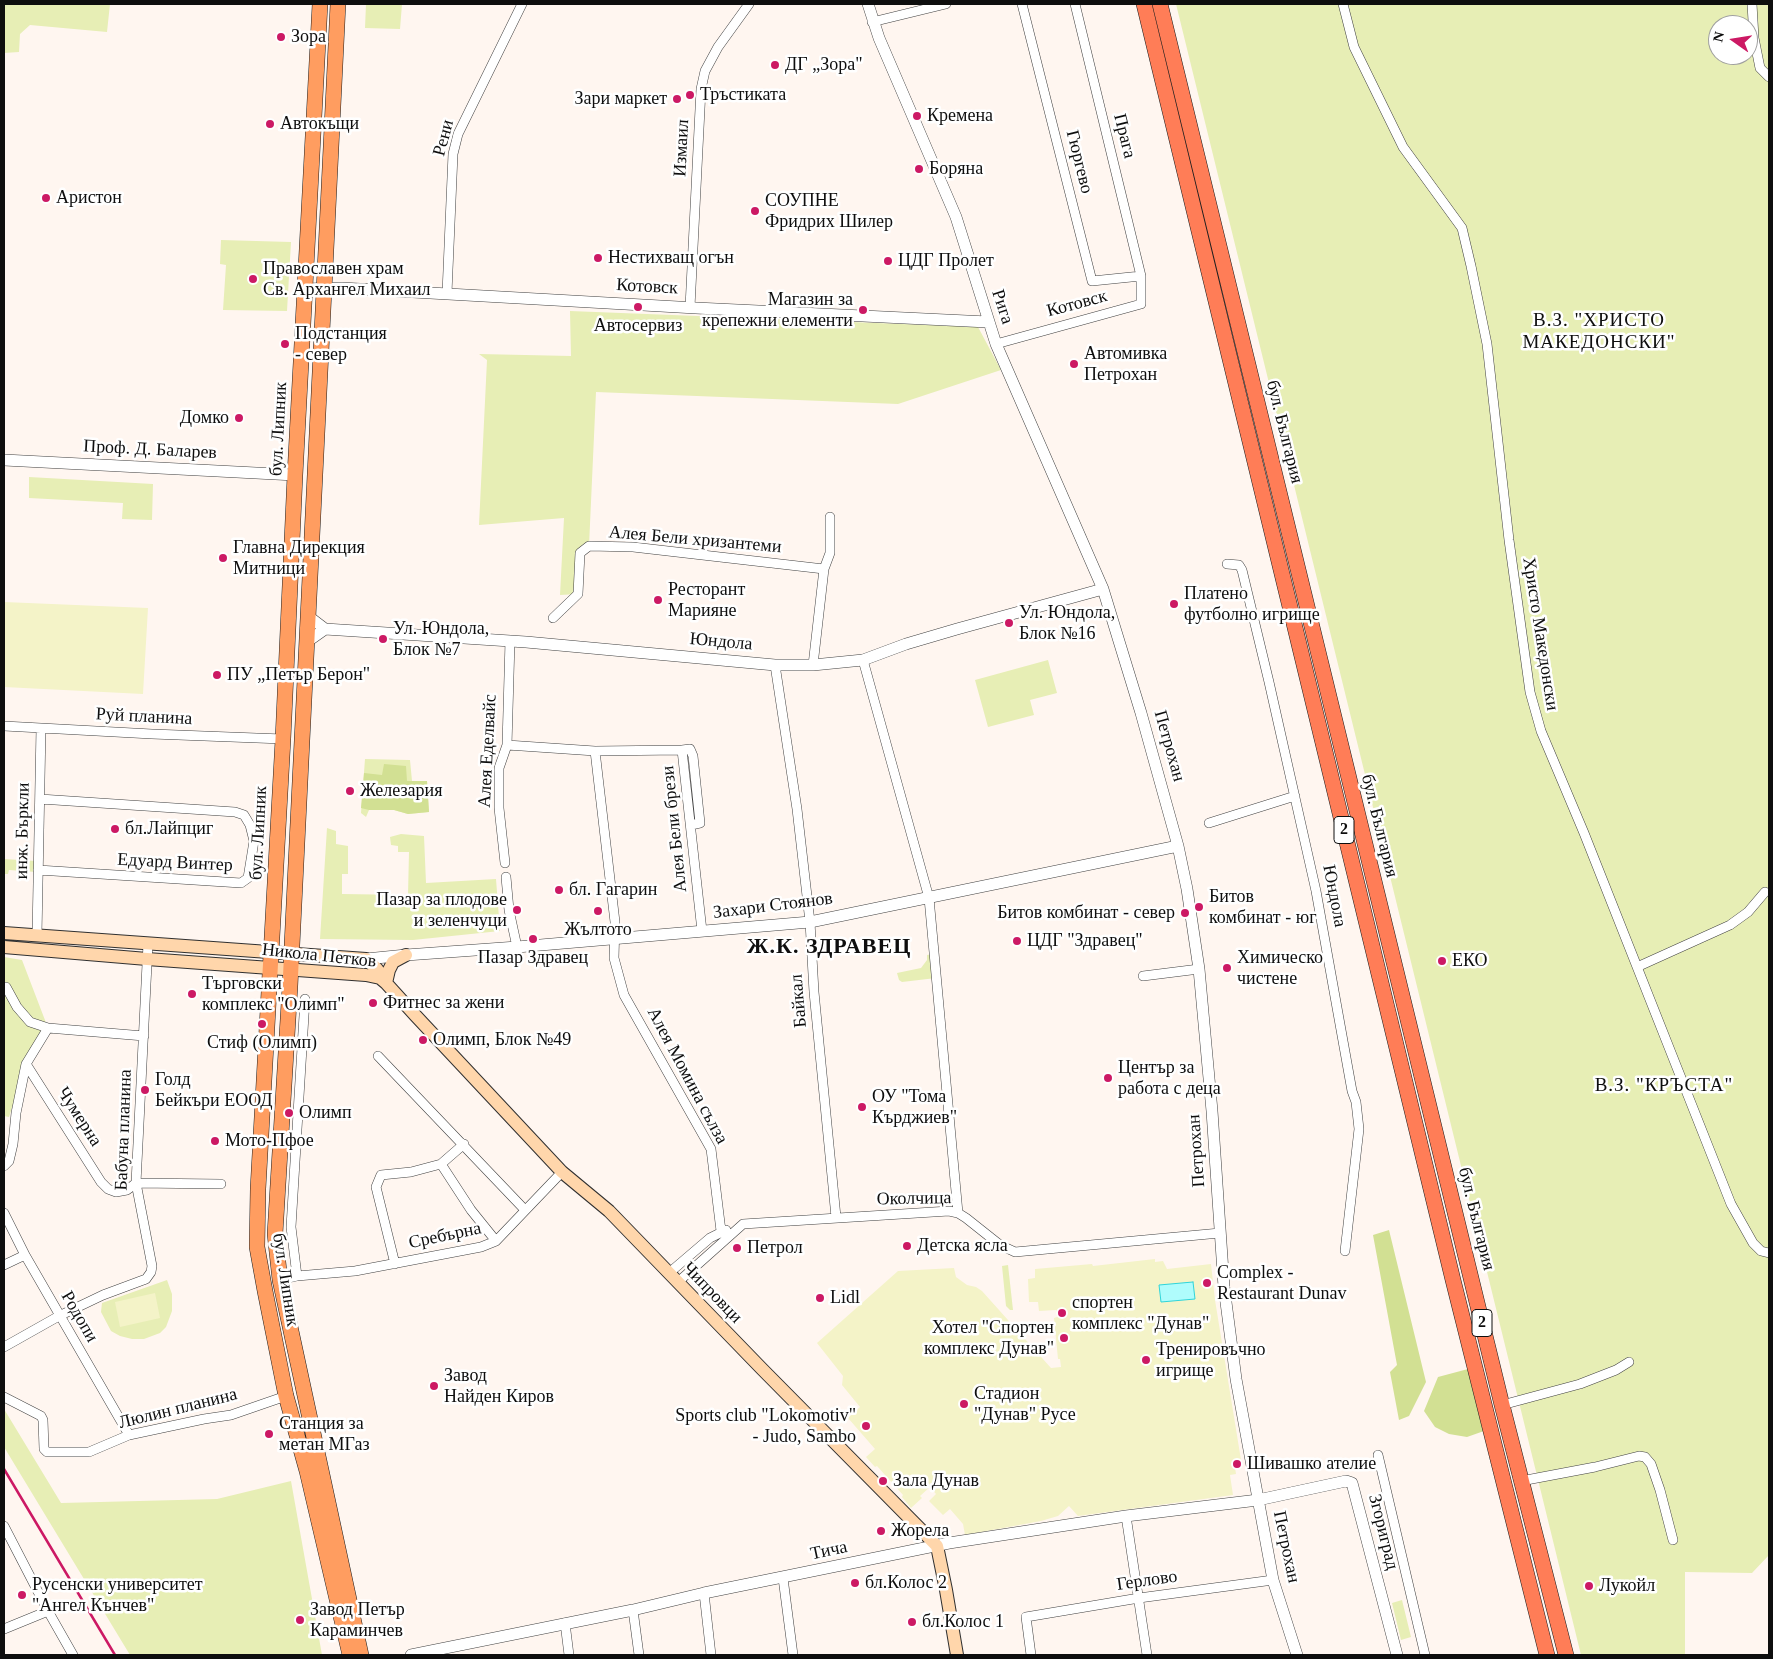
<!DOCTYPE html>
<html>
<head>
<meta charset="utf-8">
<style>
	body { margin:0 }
	#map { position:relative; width:1773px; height:1659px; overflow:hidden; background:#fff6f0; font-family:"Times New Roman",serif }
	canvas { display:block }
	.frame { position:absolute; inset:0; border:5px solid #0e0e0e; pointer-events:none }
	.north { position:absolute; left:1708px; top:15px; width:50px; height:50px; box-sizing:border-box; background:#fff; border:1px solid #9f9f9f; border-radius:50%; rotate:283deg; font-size:14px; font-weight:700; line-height:20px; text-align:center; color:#0e0e0e }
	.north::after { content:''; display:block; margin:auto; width:18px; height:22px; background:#cc1964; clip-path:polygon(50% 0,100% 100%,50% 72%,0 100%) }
</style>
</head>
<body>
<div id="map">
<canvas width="1773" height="1659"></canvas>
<div class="frame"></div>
<div class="north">N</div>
</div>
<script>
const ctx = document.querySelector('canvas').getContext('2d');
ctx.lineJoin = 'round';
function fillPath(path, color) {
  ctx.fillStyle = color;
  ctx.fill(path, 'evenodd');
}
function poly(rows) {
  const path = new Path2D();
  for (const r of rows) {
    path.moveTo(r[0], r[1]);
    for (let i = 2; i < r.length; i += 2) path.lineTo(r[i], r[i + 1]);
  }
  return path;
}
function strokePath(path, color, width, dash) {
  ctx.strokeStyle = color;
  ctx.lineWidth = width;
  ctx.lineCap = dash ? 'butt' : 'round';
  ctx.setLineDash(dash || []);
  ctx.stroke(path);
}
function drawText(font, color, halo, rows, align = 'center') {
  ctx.font = font + ' "Times New Roman",serif';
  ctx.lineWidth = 5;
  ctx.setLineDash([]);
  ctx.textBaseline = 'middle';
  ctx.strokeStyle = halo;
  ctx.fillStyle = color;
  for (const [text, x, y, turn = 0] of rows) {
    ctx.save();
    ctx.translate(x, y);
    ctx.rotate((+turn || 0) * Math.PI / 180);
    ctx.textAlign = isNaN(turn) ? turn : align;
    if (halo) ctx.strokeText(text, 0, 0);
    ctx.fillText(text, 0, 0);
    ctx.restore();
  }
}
const green = poly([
	[4,4,110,4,107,32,30,25,20,34,19,52,4,53],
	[366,4,402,4,400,29,365,28],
	[1176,4,1769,4,1769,1555,1752,1573,1685,1572,1685,1655,1581,1655],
	[1718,25,1748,25,1748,55,1718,55],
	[221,240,291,242,287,311,223,310,226,265,220,264],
	[570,311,978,327,1001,370,898,404,596,392,589,546,580,553,578,594,560,595,564,518,479,525,487,360,479,354,571,356],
	[29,477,153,484,152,520,122,519,123,503,29,498],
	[1048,660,1057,693,1030,700,1034,715,988,727,975,680],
	[365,759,410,760,412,781,427,781,429,812,408,814,394,810,369,810,366,817,361,813],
	[327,828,336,831,336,844,348,846,348,874,342,874,342,894,408,895,409,852,398,852,398,846,391,845,390,837,401,834,424,836,426,883,496,879,500,931,413,940,320,939],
	[4,859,36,861,36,872,9,870,8,874,4,874],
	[933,954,936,978,902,982,899,980,897,973,921,968,927,960,927,955],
	[4,957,22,960,48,1028,26,1064,9,1117,4,1116],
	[1008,1265,1013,1310,1010,1310,1006,1306,1002,1266],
	[167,1280,172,1294,172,1311,166,1327,160,1333,144,1339,132,1339,120,1336,111,1331,101,1312,102,1303],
	[4,1409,61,1503,217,1499,291,1481,322,1655,130,1655,4,1447],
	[1402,1600,1411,1637,1401,1640,1392,1603]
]);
const forest = poly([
	[384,764,406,766,407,781,427,781,429,812,408,814,394,810,369,810,361,808,364,773,382,775],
	[1389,1230,1426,1382,1409,1416,1399,1420,1390,1372,1397,1365,1373,1235],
	[1468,1369,1484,1431,1467,1437,1449,1434,1435,1427,1424,1411,1438,1377]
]);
const pitch = poly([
	[4,602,148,608,143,694,4,687],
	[1155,1259,1155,1262,1163,1261,1167,1269,1211,1264,1215,1300,1241,1460,1234,1461,1236,1474,1230,1475,1233,1495,1078,1516,1069,1506,1058,1516,1041,1521,965,1535,963,1524,950,1509,943,1515,929,1501,936,1494,930,1487,920,1496,922,1498,911,1508,902,1497,903,1495,877,1466,875,1467,866,1457,875,1449,848,1418,860,1407,842,1385,843,1376,817,1343,898,1271,954,1268,956,1277,967,1285,976,1287,982,1291,1051,1368,1061,1367,1060,1359,1058,1359,1054,1318,1057,1317,1056,1310,1039,1311,1038,1302,1029,1302,1028,1279,1035,1278,1035,1269,1092,1264,1093,1266],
	[155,1293,160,1318,120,1327,115,1302]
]);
const water = poly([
	[1193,1282,1195,1299,1161,1302,1159,1285,1193,1282]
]);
const minor = poly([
	[1022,4,1092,281,1141,276],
	[1343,4,1354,47,1403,147,1462,228,1471,266,1487,344,1509,540,1530,692,1541,731,1584,833,1731,1204,1753,1243,1761,1251,1769,1253],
	[1752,4,1754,38,1760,68,1769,77],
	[872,22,946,4],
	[447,293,453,154,458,134,522,4],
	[690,307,701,89,705,71,718,47,749,4],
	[996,344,1141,304,1141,276,1075,4],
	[1227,564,1239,565,1242,570,1269,682,1316,891,1352,1091,1356,1102,1359,1129,1345,1251],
	[553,618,578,594,580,553,589,546,633,547,824,569],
	[863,660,929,898,958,1213],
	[775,665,797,809,810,922,814,992,836,1217],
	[813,665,824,569,830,553,830,517],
	[4,726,152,734,283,739],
	[507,745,595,751,615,922,614,958,624,995,711,1149,721,1231],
	[682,750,690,749,693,756,700,823,691,825],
	[595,751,682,750,702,931],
	[1209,823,1295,796],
	[505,863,499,808,499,768,507,745,510,641],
	[38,870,241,883,248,878,254,841,250,825,244,815,235,812,40,799],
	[506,877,509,910,517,947],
	[37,935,41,728],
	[1637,967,1730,925,1748,912,1765,892],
	[1143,976,1199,969],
	[4,987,6,987,17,1007,30,1022,48,1028,144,1036],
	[378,1056,525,1210],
	[26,1064,101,1182,108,1189,116,1192,127,1190,136,1183,221,1184],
	[441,1164,471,1210,496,1241],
	[4,1166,9,1161,13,1144,16,1113,26,1064,48,1028],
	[4,1213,25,1255,129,1435],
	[395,1264,376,1187,381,1175,411,1172,441,1164,464,1144],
	[4,1265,25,1255],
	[669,1273,710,1238,726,1230],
	[297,1276,291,1227,305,999],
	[280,1280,297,1276,355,1271,481,1247,496,1241,562,1172],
	[678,1282,743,1224,949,1211,958,1213,966,1218,1000,1245,1015,1252,1220,1233],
	[4,1347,59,1316,103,1295,146,1279,151,1272,152,1266,136,1183,148,944],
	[4,1397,41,1416,43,1420,44,1449,47,1452,89,1452,129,1435,204,1419,231,1415,286,1396],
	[1502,1405,1580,1384,1616,1370,1629,1362],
	[1378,1455,1425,1655],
	[1521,1481,1595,1467,1639,1456,1645,1457,1651,1464,1660,1490,1673,1540],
	[1126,1516,1147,1655],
	[4,1526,48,1611,73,1655],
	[783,1578,793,1655],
	[704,1593,711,1655],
	[633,1610,639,1655],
	[565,1623,569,1655],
	[4,1629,48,1611],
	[1031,1655,1026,1617,1139,1598,1273,1580]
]);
const tertiary = poly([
	[868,4,879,38,956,217,996,344,1103,589,1141,713,1178,846,1187,889,1199,969,1212,1111,1224,1287,1236,1379,1273,1580,1297,1655],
	[305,289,342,288,696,308,988,322],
	[4,460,295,475],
	[325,629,526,642,775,665,813,665,863,660,906,644,957,629,1103,589],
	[308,641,325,629,308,616],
	[366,959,406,955,517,947,810,922,1178,846],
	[411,1655,633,1610,704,1593,949,1543,1126,1516,1258,1500,1346,1481,1352,1483,1397,1655]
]);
const secondary = poly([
	[4,933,366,959,377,969,385,980],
	[4,947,147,959,366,975,380,978,386,983,415,1015,562,1172,609,1211,762,1369,937,1546,946,1590,957,1655],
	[386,983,389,970,393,962,406,955]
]);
const primary = poly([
	[320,4,295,475,283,739,258,1189,257,1247,265,1291,286,1396,307,1471,350,1655],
	[338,4,290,986,275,1234,280,1280,361,1655]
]);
const trunk = poly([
	[1144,4,1453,1280,1547,1655],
	[1160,4,1502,1405,1566,1655]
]);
const rail = poly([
	[4,1469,115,1655]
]);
const markers = [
	[281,37,5,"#cc1964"],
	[775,65,5,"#cc1964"],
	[690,95,5,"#cc1964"],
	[677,99,5,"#cc1964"],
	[917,116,5,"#cc1964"],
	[270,124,5,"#cc1964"],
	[919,169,5,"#cc1964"],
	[46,198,5,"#cc1964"],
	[755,211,5,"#cc1964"],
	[598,258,5,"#cc1964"],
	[888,261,5,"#cc1964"],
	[253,279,5,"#cc1964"],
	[638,307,5,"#cc1964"],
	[863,310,5,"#cc1964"],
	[285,344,5,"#cc1964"],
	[1074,364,5,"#cc1964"],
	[239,418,5,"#cc1964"],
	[223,558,5,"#cc1964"],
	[658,600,5,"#cc1964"],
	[1174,604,5,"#cc1964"],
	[1009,623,5,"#cc1964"],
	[383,639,5,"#cc1964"],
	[217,675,5,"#cc1964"],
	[350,791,5,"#cc1964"],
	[115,829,5,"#cc1964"],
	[559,890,5,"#cc1964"],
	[1199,907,5,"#cc1964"],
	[517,910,5,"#cc1964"],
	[598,911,5,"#cc1964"],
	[1185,913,5,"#cc1964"],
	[533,939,5,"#cc1964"],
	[1017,941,5,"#cc1964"],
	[1442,961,5,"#cc1964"],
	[1227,968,5,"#cc1964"],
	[192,994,5,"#cc1964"],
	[373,1003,5,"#cc1964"],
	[262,1024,5,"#cc1964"],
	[423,1040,5,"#cc1964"],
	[1108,1078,5,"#cc1964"],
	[145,1090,5,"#cc1964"],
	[862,1107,5,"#cc1964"],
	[289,1113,5,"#cc1964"],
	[215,1141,5,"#cc1964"],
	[907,1246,5,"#cc1964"],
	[737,1248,5,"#cc1964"],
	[1207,1283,5,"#cc1964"],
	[820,1298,5,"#cc1964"],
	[1062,1313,5,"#cc1964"],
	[1064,1338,5,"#cc1964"],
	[1146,1360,5,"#cc1964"],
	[434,1386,5,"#cc1964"],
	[964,1404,5,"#cc1964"],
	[866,1426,5,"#cc1964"],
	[269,1434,5,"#cc1964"],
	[1237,1464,5,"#cc1964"],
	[883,1481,5,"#cc1964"],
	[881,1531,5,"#cc1964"],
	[855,1583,5,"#cc1964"],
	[1589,1586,5,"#cc1964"],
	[22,1595,5,"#cc1964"],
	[300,1620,5,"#cc1964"],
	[912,1622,5,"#cc1964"]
];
const shields = [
	[1344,830,20],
	[1482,1323,20]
];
const shieldNames = [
	["2",1344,830],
	["2",1482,1323]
];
const poiNames = [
	["Зора",291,37],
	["ДГ „Зора\"",785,65],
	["Тръстиката",700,95],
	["Зари маркет",667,99,"right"],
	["Кремена",927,116],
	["Автокъщи",280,124],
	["Боряна",929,169],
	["Аристон",56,198],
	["СОУПНЕ",765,201],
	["Фридрих Шилер",765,222],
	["Нестихващ огън",608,258],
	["ЦДГ Пролет",898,261],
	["Православен храм",263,269],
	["Св. Архангел Михаил",263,290],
	["Магазин за",853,300,"right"],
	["крепежни елементи",853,321,"right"],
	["Автосервиз",638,326,"center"],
	["Подстанция",295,334],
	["- север",295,355],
	["Автомивка",1084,354],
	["Петрохан",1084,375],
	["Домко",229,418,"right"],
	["Главна Дирекция",233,548],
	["Митници",233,569],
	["Ресторант",668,590],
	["Марияне",668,611],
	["Платено",1184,594],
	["футболно игрище",1184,615],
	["Ул. Юндола,",1019,613],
	["Блок №16",1019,634],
	["Ул. Юндола,",393,629],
	["Блок №7",393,650],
	["ПУ „Петър Берон\"",227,675],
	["Железария",360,791],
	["бл.Лайпциг",125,829],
	["бл. Гагарин",569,890],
	["Битов",1209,897],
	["комбинат - юг",1209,918],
	["Пазар за плодове",507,900,"right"],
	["и зеленчуци",507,921,"right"],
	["Битов комбинат - север",1175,913,"right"],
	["Жълтото",598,930,"center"],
	["ЦДГ \"Здравец\"",1027,941],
	["Пазар Здравец",533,958,"center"],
	["Химическо",1237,958],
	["чистене",1237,979],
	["ЕКО",1452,961],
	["Търговски",202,984],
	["комплекс \"Олимп\"",202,1005],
	["Фитнес за жени",383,1003],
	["Олимп, Блок №49",433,1040],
	["Стиф (Олимп)",262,1043,"center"],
	["Център за",1118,1068],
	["работа с деца",1118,1089],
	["Голд",155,1080],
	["Бейкъри ЕООД",155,1101],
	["ОУ \"Тома",872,1097],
	["Кърджиев\"",872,1118],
	["Олимп",299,1113],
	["Мото-Пфое",225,1141],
	["Детска ясла",917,1246],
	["Петрол",747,1248],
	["Complex -",1217,1273],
	["Restaurant Dunav",1217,1294],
	["Lidl",830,1298],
	["спортен",1072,1303],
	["комплекс \"Дунав\"",1072,1324],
	["Хотел \"Спортен",1054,1328,"right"],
	["комплекс Дунав\"",1054,1349,"right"],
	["Тренировъчно",1156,1350],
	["игрище",1156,1371],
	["Завод",444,1376],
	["Найден Киров",444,1397],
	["Стадион",974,1394],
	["\"Дунав\" Русе",974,1415],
	["Sports club \"Lokomotiv\"",856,1416,"right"],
	["- Judo, Sambo",856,1437,"right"],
	["Станция за",279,1424],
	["метан МГаз",279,1445],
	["Шивашко ателие",1247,1464],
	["Зала Дунав",893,1481],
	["Жорела",891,1531],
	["бл.Колос 2",865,1583],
	["Русенски университет",32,1585],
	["\"Ангел Кънчев\"",32,1606],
	["Лукойл",1599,1586],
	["Завод Петър",310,1610],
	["Караминчев",310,1631],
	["бл.Колос 1",922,1622]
];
const streetNames = [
	["Прага",1124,136,76],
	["Рени",444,138,-75],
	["Измаил",682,148,-87],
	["Гюргево",1079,162,76],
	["Котовск",647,287,3],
	["Котовск",1077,304,-15],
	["Рига",1002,307,72],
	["бул. Липник",279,429,-87],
	["бул. България",1284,432,76],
	["Проф. Д. Баларев",150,450,3],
	["Алея Бели хризантеми",695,540,5],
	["Христо Македонски",1540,634,81],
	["Юндола",721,642,5],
	["Руй планина",144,717,3],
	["Петрохан",1169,746,74],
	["Алея Еделвайс",488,751,-87],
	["бул. България",1379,826,76],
	["Алея Бели брези",675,829,-96],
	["инж. Бъркли",23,831,-89],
	["бул. Липник",259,833,-87],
	["Едуард Винтер",175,863,3],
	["Юндола",1334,896,79],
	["Захари Стоянов",773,906,-7],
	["Никола Петков",319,956,6],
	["Байкал",799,1001,-95],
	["Алея Момина сълза",687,1076,62],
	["Чумерна",79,1117,57],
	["Бабуна планина",124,1130,-88],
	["Петрохан",1197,1151,-94],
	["Околчица",914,1199,-1],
	["бул. България",1476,1219,76],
	["Сребърна",445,1236,-12],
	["бул. Липник",285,1280,81],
	["Чипровци",712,1293,46],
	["Родопи",79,1317,60],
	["Люлин планина",178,1409,-14],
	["Згориград",1383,1532,76],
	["Петрохан",1286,1547,78],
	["Тича",829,1551,-12],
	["Герлово",1147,1581,-8]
];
const neighbourhoodNames = [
	["В.З. \"ХРИСТО",1599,321],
	["МАКЕДОНСКИ\"",1599,343],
	["В.З. \"КРЪСТА\"",1664,1086]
];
const districtNames = [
	["Ж.К. ЗДРАВЕЦ",829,947]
];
fillPath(green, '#e7eeb5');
fillPath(forest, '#d2e093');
fillPath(pitch, '#f4f3c8');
fillPath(water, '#affcfc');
strokePath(water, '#2fd5da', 1);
strokePath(minor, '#414141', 10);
strokePath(tertiary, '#414141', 12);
strokePath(secondary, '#303030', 14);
strokePath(primary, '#1f1f1f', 16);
strokePath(trunk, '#1f1f1f', 16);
strokePath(minor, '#fff', 9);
strokePath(tertiary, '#fff', 11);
strokePath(secondary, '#ffd6ab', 12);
strokePath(primary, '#ff9d60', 15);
strokePath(trunk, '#ff7d57', 15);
strokePath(rail, '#cc1964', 2.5);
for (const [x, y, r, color] of markers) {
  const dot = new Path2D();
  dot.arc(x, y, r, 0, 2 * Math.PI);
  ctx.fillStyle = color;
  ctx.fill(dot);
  strokePath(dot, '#fff', 2);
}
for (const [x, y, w] of shields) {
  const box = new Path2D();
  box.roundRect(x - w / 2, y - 13.5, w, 27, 4);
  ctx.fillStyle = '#fff';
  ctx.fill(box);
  strokePath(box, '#0e0e0e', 1);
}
drawText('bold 16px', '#0e0e0e', null, shieldNames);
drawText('18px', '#0e0e0e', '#fff', poiNames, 'left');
drawText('18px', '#0e0e0e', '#fff', streetNames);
ctx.letterSpacing = '1px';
drawText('19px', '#0e0e0e', '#fff', neighbourhoodNames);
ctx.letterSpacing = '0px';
ctx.letterSpacing = '1px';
drawText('bold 22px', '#0e0e0e', '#fff', districtNames);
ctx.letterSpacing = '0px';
</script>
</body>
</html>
